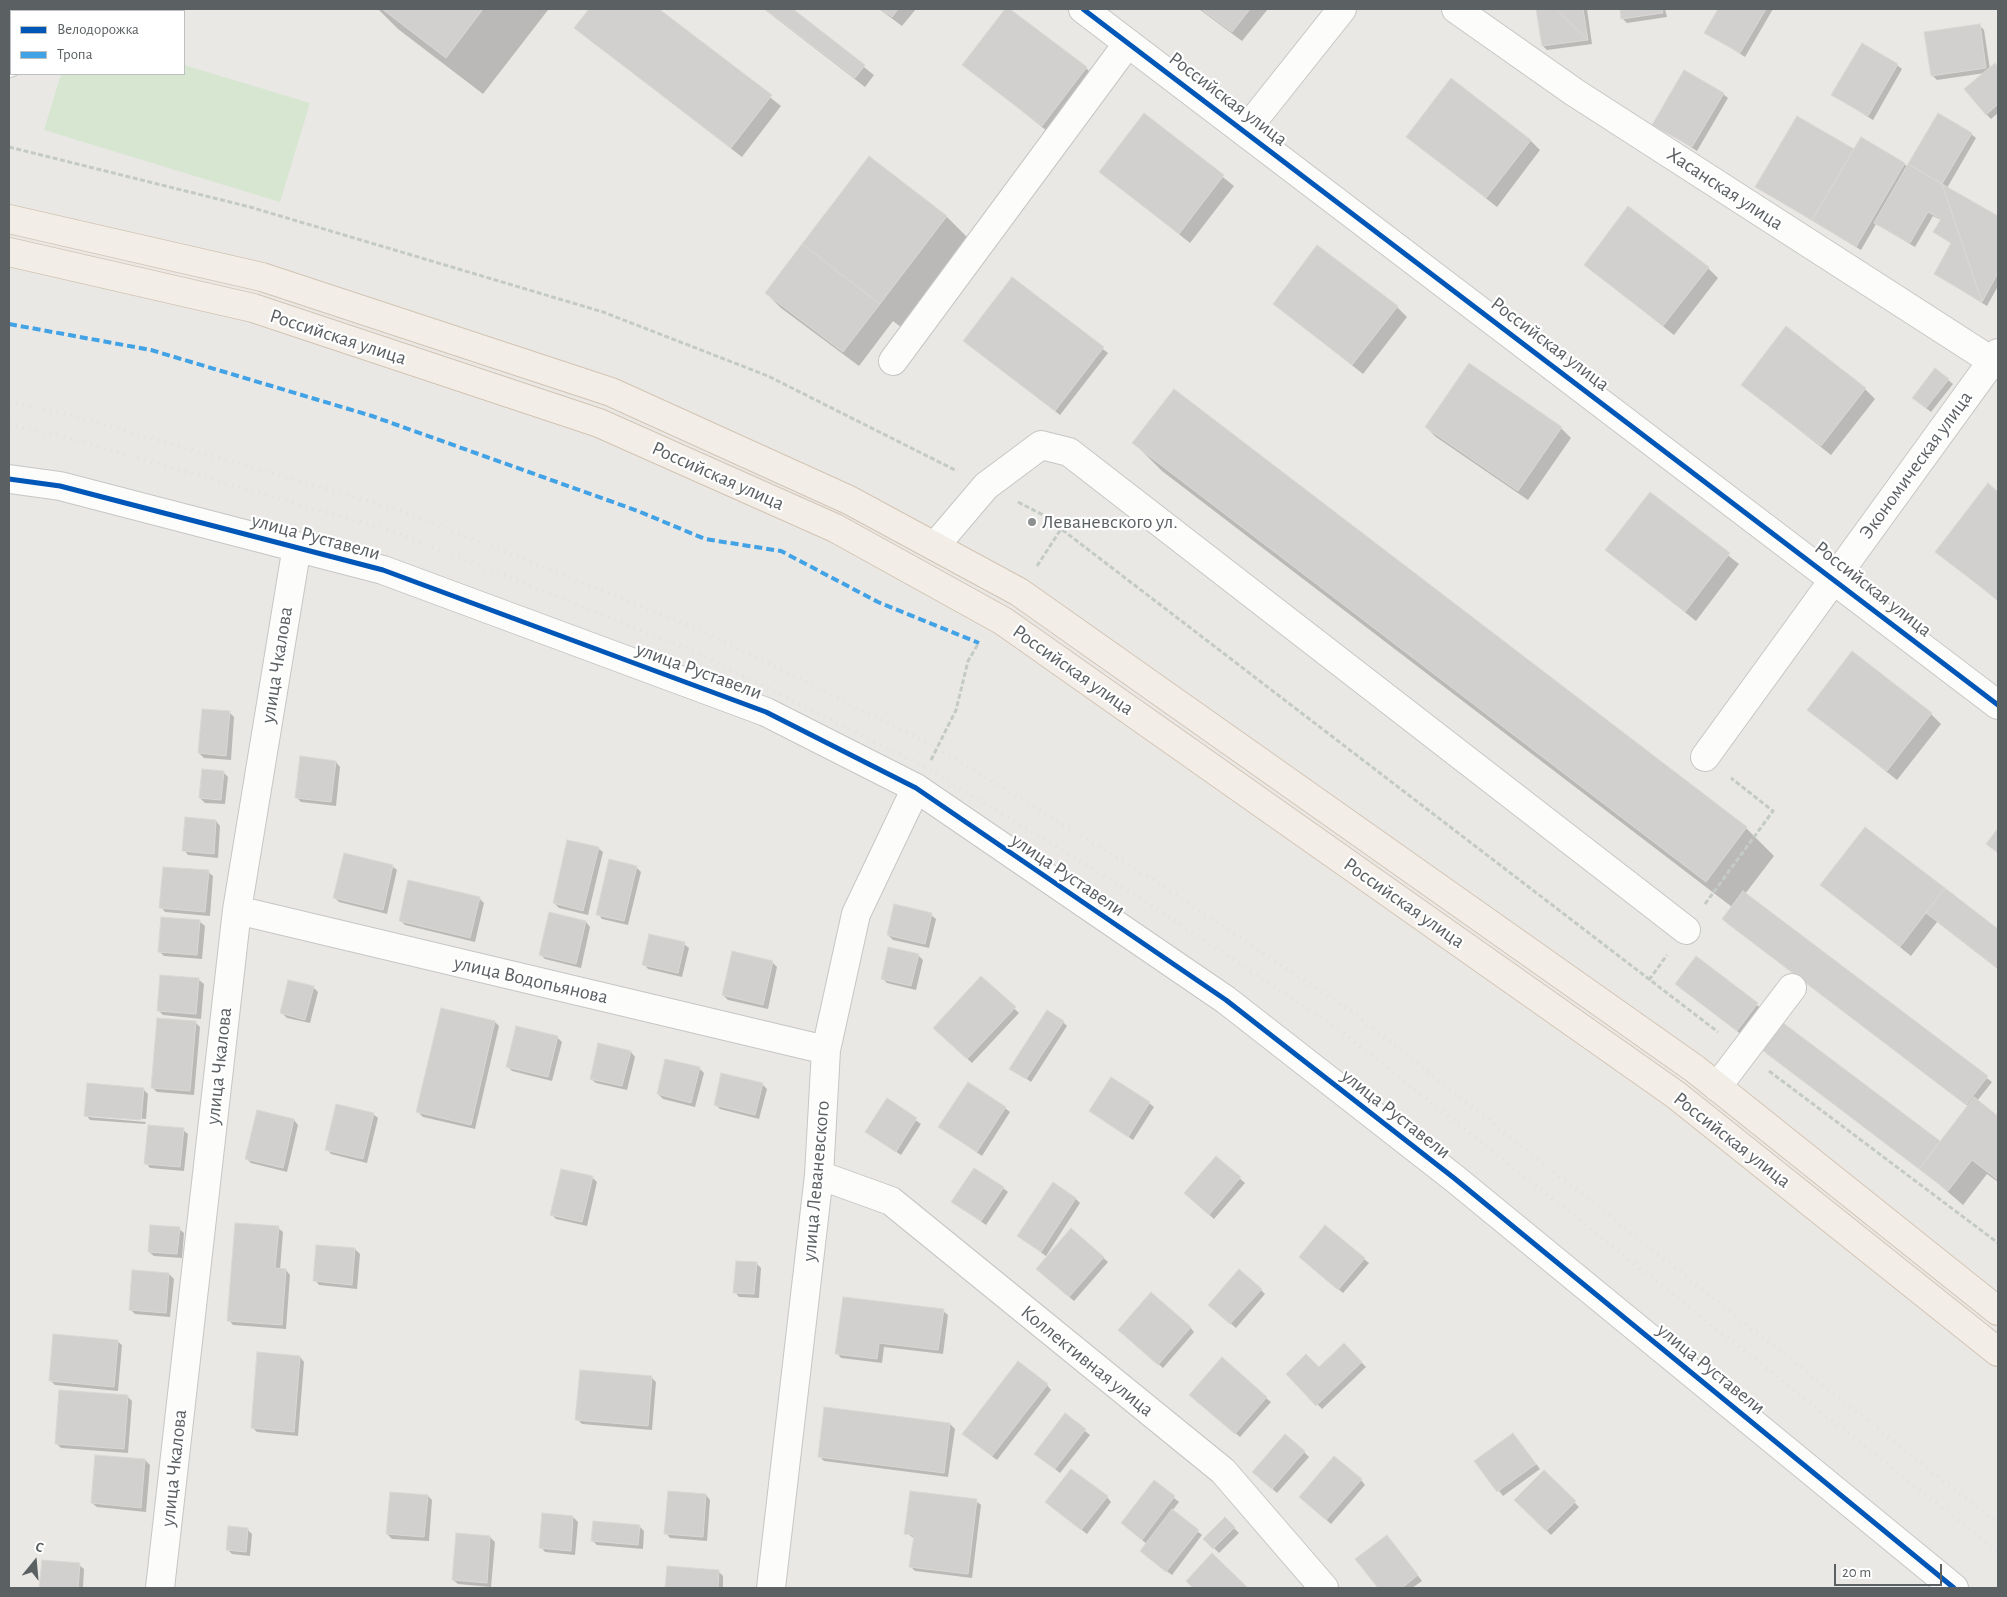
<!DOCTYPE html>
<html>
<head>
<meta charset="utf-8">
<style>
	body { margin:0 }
	#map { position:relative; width:2007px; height:1597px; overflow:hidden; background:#eae8e5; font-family:"Alegreya Sans",sans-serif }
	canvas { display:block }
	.frame { position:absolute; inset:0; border:10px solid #5b6063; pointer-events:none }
	.legend { position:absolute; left:10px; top:10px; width:175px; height:65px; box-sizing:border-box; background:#fff; border:1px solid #bdbfc1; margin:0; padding:6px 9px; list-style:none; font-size:15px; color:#5b6063 }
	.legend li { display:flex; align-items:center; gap:10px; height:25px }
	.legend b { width:25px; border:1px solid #bdbfc1 }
	.north { position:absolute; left:10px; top:1537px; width:50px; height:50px; -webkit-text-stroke:4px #fff; paint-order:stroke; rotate:17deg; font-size:14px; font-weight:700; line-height:20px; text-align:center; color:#5b6063 }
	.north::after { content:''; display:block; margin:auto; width:18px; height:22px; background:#5b6063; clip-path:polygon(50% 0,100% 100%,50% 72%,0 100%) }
	.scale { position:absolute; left:1834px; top:1564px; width:108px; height:22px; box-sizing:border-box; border:2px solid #5b6063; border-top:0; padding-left:6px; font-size:15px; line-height:18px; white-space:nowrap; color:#5b6063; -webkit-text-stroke:4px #fff; paint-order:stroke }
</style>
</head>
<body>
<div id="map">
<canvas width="2007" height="1597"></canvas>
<div class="frame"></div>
<ul class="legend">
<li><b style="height:6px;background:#0057b8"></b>Велодорожка</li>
<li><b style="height:6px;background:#42a2e6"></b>Тропа</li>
</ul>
<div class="north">С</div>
<div class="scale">20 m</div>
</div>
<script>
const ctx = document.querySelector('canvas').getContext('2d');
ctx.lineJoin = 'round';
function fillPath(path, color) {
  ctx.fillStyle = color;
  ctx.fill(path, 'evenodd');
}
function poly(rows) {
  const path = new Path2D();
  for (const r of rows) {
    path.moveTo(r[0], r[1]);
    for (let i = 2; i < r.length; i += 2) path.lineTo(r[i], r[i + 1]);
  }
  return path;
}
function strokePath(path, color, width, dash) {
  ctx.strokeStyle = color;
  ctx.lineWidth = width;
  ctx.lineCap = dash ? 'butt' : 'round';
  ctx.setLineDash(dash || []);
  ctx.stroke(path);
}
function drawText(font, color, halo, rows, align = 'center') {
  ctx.font = font + ' "Alegreya Sans",sans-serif';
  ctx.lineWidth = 4.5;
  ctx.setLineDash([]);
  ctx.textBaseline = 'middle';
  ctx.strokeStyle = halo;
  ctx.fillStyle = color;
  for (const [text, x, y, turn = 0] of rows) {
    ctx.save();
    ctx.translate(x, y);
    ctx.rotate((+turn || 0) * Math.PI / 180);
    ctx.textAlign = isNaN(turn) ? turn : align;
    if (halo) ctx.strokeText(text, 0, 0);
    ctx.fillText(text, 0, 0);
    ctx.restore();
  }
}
const green = poly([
	[184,65,310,103,280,202,44,130,61,74,184,74]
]);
const shadow = poly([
	[378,9,546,9,548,10,483,94,398,29],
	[590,9,657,9,781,106,742,157,586,37,576,27],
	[764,9,791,9,874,75,865,87],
	[879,9,916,9,902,26],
	[1007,9,1086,68,1096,78,1052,135,964,65],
	[1199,9,1268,9,1242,41],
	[1538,9,1587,9,1592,44,1547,50,1543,46],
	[1621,9,1665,9,1667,17,1627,23,1622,18],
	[1719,9,1773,9,1745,57,1706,32],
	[1980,26,1984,30,1990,69,1995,65,1998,68,1998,113,1991,119,1986,114,1985,73,1937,80,1932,75],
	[1897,65,1902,69,1873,120,1833,95],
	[1723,94,1728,98,1697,151,1654,124],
	[1145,115,1234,186,1190,243,1101,172],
	[1971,134,1976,138,1947,188,1998,218,1998,286,1987,306,1935,274,1952,244,1934,232,1941,220,1933,216,1915,247,1876,224,1861,250,1756,187,1854,150,1904,164,1908,167],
	[1408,137,1530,140,1540,150,1497,207],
	[870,158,947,217,984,254,918,340,893,321,859,366,781,308,766,293],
	[1585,265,1708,268,1718,278,1674,335],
	[1012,278,1108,353,1060,415,969,345],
	[1274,304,1397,307,1407,317,1363,374],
	[1469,365,1561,428,1571,438,1528,500,1436,437,1426,427],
	[1948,380,1953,384,1931,412,1918,402],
	[1742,385,1865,389,1875,399,1831,455],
	[1174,391,1746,828,1774,856,1745,894,1992,1082,1977,1101,1998,1117,1998,1182,1987,1174,1963,1205,1926,1173,1767,1054,1782,1023,1940,1143,1968,1106,1728,924,1723,919,1732,907,1162,471,1134,443],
	[1988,485,1998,493,1998,601,1937,552],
	[1650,494,1739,564,1696,621,1607,550],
	[1809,710,1931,714,1941,724,1897,780],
	[230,713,234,717,231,760,204,758,199,753],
	[336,762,340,767,336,806,301,802,296,797],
	[223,772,228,777,225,804,205,803,200,798],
	[216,821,220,826,218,858,188,855,184,850],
	[1865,829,1998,930,1998,969,1937,922,1911,956,1822,885],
	[598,848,603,852,588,915,559,908,554,903],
	[392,866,397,870,387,914,339,902,334,897],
	[636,867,641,872,628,925,602,919,598,914],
	[208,872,213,876,210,916,165,912,161,907],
	[479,898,484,903,475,942,405,925,400,920],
	[931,915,936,919,929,948,893,940,888,935],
	[162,918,200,922,205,926,202,959,164,956,159,951],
	[586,922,590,927,581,968,545,959,541,955],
	[684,944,689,948,682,977,648,969,644,964],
	[918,955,923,960,916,990,887,983,882,978],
	[1696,958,1762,1009,1742,1035,1681,988],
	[772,962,777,967,768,1009,728,1000,723,995],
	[981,977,1019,1013,972,1063,934,1028],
	[199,980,204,984,201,1019,163,1015,159,1011],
	[313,987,318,992,310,1023,287,1018,282,1013],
	[195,1022,200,1027,194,1095,157,1092,152,1087],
	[495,1022,499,1026,475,1129,423,1117,418,1112],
	[1063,1022,1067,1026,1031,1082,1011,1068],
	[557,1037,562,1042,552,1081,512,1071,508,1067],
	[631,1052,635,1057,627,1090,596,1083,591,1079],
	[699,1068,704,1073,695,1107,663,1099,658,1094],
	[762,1084,767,1089,759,1119,720,1109,715,1104],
	[143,1089,148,1094,146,1119,89,1115,89,1117,146,1122,145,1124,90,1120,86,1115],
	[887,1100,921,1124,901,1155,867,1132],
	[1149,1103,1154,1107,1133,1140,1090,1111],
	[1005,1108,1010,1112,982,1156,940,1127],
	[373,1114,378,1118,367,1163,331,1154,327,1149],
	[294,1120,298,1125,287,1172,251,1163,247,1159],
	[183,1130,188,1134,184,1171,150,1168,146,1163],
	[1216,1157,1245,1183,1214,1219,1190,1198],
	[592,1177,597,1182,587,1226,556,1219,551,1214],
	[1003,1188,1008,1192,986,1225,953,1202],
	[1075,1198,1080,1203,1046,1256,1018,1236],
	[278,1228,283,1232,280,1270,286,1270,290,1275,286,1329,233,1325,229,1320],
	[179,1229,184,1233,182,1258,154,1256,149,1252],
	[1072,1230,1108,1262,1074,1301,1042,1274],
	[355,1249,360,1254,357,1289,319,1285,315,1280],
	[1364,1259,1369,1263,1343,1293,1305,1261],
	[757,1264,761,1268,759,1298,739,1297,735,1292],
	[169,1274,174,1279,170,1317,135,1314,130,1309],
	[1261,1290,1265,1294,1236,1328,1214,1309],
	[943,1311,948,1315,943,1354,884,1347,882,1363,841,1358,837,1353],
	[1190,1327,1194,1332,1163,1368,1124,1334],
	[117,1341,122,1345,118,1391,55,1385,50,1380],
	[1344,1345,1366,1367,1322,1409,1288,1374,1319,1369],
	[300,1357,304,1362,298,1436,257,1432,252,1427],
	[651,1377,656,1382,652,1430,582,1424,577,1419],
	[1047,1385,1051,1390,997,1460,969,1439],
	[128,1397,132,1401,128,1453,61,1448,56,1443],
	[1266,1398,1271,1402,1240,1437,1196,1399],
	[1065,1415,1090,1435,1060,1473,1040,1458],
	[950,1424,955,1429,948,1477,824,1461,820,1457],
	[1513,1434,1540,1469,1503,1496,1476,1461],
	[1304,1452,1309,1457,1277,1493,1258,1477],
	[145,1460,150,1465,146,1512,97,1507,92,1503],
	[1544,1472,1579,1507,1551,1535,1516,1500],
	[1361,1480,1365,1485,1331,1524,1305,1501],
	[1154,1482,1179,1502,1172,1511,1202,1535,1172,1575,1146,1556,1147,1544,1127,1528],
	[706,1495,710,1500,707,1541,670,1538,666,1533],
	[428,1496,432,1500,429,1541,392,1539,387,1534],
	[1107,1497,1111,1502,1087,1534,1052,1507],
	[976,1501,981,1505,972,1578,915,1571,911,1567,914,1538,906,1533],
	[573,1517,578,1522,575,1555,545,1552,541,1547],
	[1225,1519,1239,1533,1219,1553,1205,1539],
	[639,1526,644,1531,643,1549,597,1545,593,1541],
	[247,1529,252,1534,250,1556,232,1554,227,1549],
	[490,1537,495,1542,491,1587,458,1584,453,1580],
	[1391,1541,1422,1581,1412,1588,1380,1588,1357,1560],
	[1212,1555,1247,1588,1194,1588,1192,1586],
	[43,1561,79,1565,84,1569,83,1588,41,1588],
	[668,1568,719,1572,723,1576,723,1588,667,1588]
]);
const building = poly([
	[382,9,483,9,446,58,382,9],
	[589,9,659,9,772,95,731,148,574,28,589,9],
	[765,9,793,9,865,65,855,78,765,9],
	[880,9,898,9,892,17,880,9],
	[1005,9,1010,9,1087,67,1042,126,962,65,1005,9],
	[1201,9,1250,9,1232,32,1201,9],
	[1536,9,1556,9,1588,40,1542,46,1536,9],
	[1556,9,1583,9,1588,40,1556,9],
	[1620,9,1662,9,1663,13,1621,19,1620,9],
	[1718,9,1766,9,1740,53,1704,33,1718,9],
	[1980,24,1986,68,1931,76,1924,32,1980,24],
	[1862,43,1898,64,1868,116,1831,95,1862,43],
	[1995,63,1998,67,1998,104,1986,115,1964,89,1995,63],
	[1684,70,1724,93,1692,147,1652,125,1684,70],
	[1451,78,1531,140,1486,198,1406,137,1451,78],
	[1144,113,1224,175,1179,234,1099,172,1144,113],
	[1938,113,1972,133,1942,184,1908,164,1938,113],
	[1797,116,1854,149,1812,220,1755,187,1797,116],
	[1861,137,1905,163,1856,247,1812,220,1861,137],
	[869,156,947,216,880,304,802,244,869,156],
	[1908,164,1942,184,1982,302,1934,274,1951,243,1933,232,1941,219,1928,212,1910,243,1874,223,1908,164],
	[1942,184,1998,216,1998,273,1982,302,1942,184],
	[1628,206,1709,267,1663,326,1584,265,1628,206],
	[802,244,880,304,843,352,765,293,802,244],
	[1317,245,1398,306,1352,365,1273,304,1317,245],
	[1012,277,1104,347,1055,411,963,341,1012,277],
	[1786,326,1866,388,1821,446,1741,385,1786,326],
	[1469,363,1562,427,1518,491,1425,427,1469,363],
	[1935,368,1949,379,1926,408,1912,398,1935,368],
	[1174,389,1747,827,1706,882,1132,443,1174,389],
	[1988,483,1998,492,1998,600,1935,552,1988,483],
	[1650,492,1730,553,1685,612,1605,550,1650,492],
	[1852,651,1932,713,1887,771,1807,710,1852,651],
	[202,709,230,711,226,756,198,753,202,709],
	[300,756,336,761,331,802,295,798,300,756],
	[202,769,224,771,221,800,199,798,202,769],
	[185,817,216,820,214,854,182,851,185,817],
	[1865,827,1945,888,1900,947,1820,885,1865,827],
	[1998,828,1998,853,1986,844,1998,828],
	[567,840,599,847,583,911,553,903,567,840],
	[344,853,393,865,383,910,333,898,344,853],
	[609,859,637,866,624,921,596,915,609,859],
	[163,867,209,870,205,912,159,908,163,867],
	[408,880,480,897,470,938,399,921,408,880],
	[1945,888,1998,929,1998,968,1926,913,1945,888],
	[1743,891,1988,1076,1966,1105,1722,919,1743,891],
	[894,904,932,913,925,944,887,935,894,904],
	[549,912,586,921,576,964,539,955,549,912],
	[161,917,200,920,197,955,158,952,161,917],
	[649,934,685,942,678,973,642,965,649,934],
	[888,947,919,954,911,986,881,979,888,947],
	[732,951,773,961,763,1005,722,995,732,951],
	[1696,956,1758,1003,1737,1031,1675,984,1696,956],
	[160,975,199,978,196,1014,157,1011,160,975],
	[981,976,1016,1007,967,1059,933,1028,981,976],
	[288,980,314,986,305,1020,280,1013,288,980],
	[441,1008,495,1021,471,1125,416,1112,441,1008],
	[1047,1010,1064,1021,1026,1079,1009,1069,1047,1010],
	[157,1018,196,1021,190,1091,151,1088,157,1018],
	[1782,1022,1940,1141,1919,1169,1761,1049,1782,1022],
	[516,1026,558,1036,548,1077,506,1067,516,1026],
	[598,1043,631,1051,622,1086,590,1079,598,1043],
	[665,1059,700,1067,691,1103,657,1094,665,1059],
	[721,1073,763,1083,755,1115,714,1105,721,1073],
	[1111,1077,1150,1102,1128,1137,1089,1111,1111,1077],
	[968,1082,1006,1107,977,1152,938,1127,968,1082],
	[87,1083,144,1088,141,1120,84,1116,87,1083],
	[1974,1097,1998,1116,1998,1180,1972,1160,1948,1191,1919,1169,1974,1097],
	[887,1098,917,1118,896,1152,865,1132,887,1098],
	[336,1104,374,1113,363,1159,325,1150,336,1104],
	[257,1110,294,1119,283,1168,245,1159,257,1110],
	[148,1125,184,1128,180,1167,144,1164,148,1125],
	[1216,1156,1241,1177,1209,1215,1184,1193,1216,1156],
	[974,1168,1004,1187,981,1221,951,1202,974,1168],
	[561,1169,593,1176,582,1222,550,1215,561,1169],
	[1053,1182,1076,1198,1041,1252,1017,1236,1053,1182],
	[235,1223,279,1226,275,1268,286,1269,282,1325,227,1321,235,1223],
	[150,1225,180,1227,177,1254,148,1252,150,1225],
	[1325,1225,1365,1258,1338,1290,1299,1257,1325,1225],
	[1071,1228,1104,1257,1069,1297,1036,1269,1071,1228],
	[316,1245,355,1248,352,1285,313,1281,316,1245],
	[736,1261,757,1262,754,1294,733,1293,736,1261],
	[1239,1269,1262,1289,1230,1324,1208,1305,1239,1269],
	[132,1270,169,1273,166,1313,129,1310,132,1270],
	[1151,1292,1191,1327,1158,1365,1118,1330,1151,1292],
	[843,1297,944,1309,938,1350,879,1343,877,1359,835,1354,843,1297],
	[53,1334,118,1340,114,1387,49,1381,53,1334],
	[1344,1343,1362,1362,1316,1406,1286,1374,1306,1354,1319,1367,1344,1343],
	[257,1352,300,1356,294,1432,251,1428,257,1352],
	[1222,1357,1267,1397,1235,1434,1189,1395,1222,1357],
	[1018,1361,1048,1384,992,1456,962,1434,1018,1361],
	[580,1370,652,1376,648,1426,575,1420,580,1370],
	[59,1390,128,1395,124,1449,55,1444,59,1390],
	[824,1407,950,1423,944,1473,818,1457,824,1407],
	[1065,1413,1086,1429,1055,1469,1034,1454,1065,1413],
	[1513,1433,1536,1464,1497,1492,1474,1461,1513,1433],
	[1285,1434,1305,1451,1272,1489,1252,1472,1285,1434],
	[95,1455,145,1459,141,1508,91,1503,95,1455],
	[1334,1456,1362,1479,1326,1520,1299,1497,1334,1456],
	[1071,1469,1108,1496,1081,1530,1045,1502,1071,1469],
	[1544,1470,1576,1501,1546,1531,1514,1500,1544,1470],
	[1154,1480,1175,1496,1142,1540,1121,1523,1154,1480],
	[668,1491,706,1494,703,1537,664,1534,668,1491],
	[910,1491,977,1499,968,1574,909,1567,914,1535,904,1534,910,1491],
	[390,1492,428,1495,424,1537,386,1534,390,1492],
	[1172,1509,1199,1530,1166,1572,1140,1551,1172,1509],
	[542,1513,573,1516,571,1551,539,1548,542,1513],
	[1225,1517,1235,1527,1213,1549,1203,1539,1225,1517],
	[593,1521,640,1525,638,1545,591,1541,593,1521],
	[228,1526,248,1528,246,1552,226,1550,228,1526],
	[456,1533,490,1536,487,1583,452,1580,456,1533],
	[1387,1535,1418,1575,1402,1588,1378,1588,1355,1559,1387,1535],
	[1212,1553,1248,1588,1193,1588,1186,1581,1212,1553],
	[42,1560,80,1563,78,1588,39,1588,42,1560],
	[667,1566,719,1570,718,1588,665,1588,667,1566]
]);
const path = poly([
	[9,147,250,207,603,312,768,376,957,471],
	[1018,502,1043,515,1718,1032],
	[1037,566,1061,529],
	[931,760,956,710,968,661,978,644],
	[1705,904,1773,811,1731,778],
	[1649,980,1667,955],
	[1769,1071,1998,1243]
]);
const minor = poly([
	[1083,9,1998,705],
	[1456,9,1574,92,1998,365],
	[31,11,32,9],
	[9,63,11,58],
	[1245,131,1342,9],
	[893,361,1128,43],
	[9,479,60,486,383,570,766,712,916,788,1226,1000,1454,1178,1954,1588],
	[935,546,986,486,1041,445,1069,452,1686,930],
	[1705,757,1998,353],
	[237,910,826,1050],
	[1717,1087,1792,988],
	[819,1175,891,1201,1223,1471,1324,1588],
	[160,1588,237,910,297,546],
	[771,1588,819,1175,826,1050,856,914,916,788]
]);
const major = poly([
	[9,219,262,277,611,392,849,500,1019,592,1695,1069,1998,1311],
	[9,252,253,308,599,423,835,528,1003,621,1676,1095,1998,1352]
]);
const rail = poly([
	[9,402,68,414,402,511,699,629,938,748,1153,880,1355,1014,1998,1524],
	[9,425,62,436,395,532,691,650,927,768,1142,899,1342,1032,1998,1552]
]);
const quiet = poly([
	[9,324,151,350,372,416,638,511,705,539,781,551,878,602,979,643]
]);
const cycleway = poly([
	[1083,9,1998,705],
	[9,479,60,486,383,570,766,712,916,788,1226,1000,1454,1178,1954,1588]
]);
const markers = [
	[1032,522,5,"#8d9090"]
];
const streetNames = [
	["Российская улица",1228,99,37],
	["Хасанская улица",1725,189,33],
	["Российская улица",338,337,18],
	["Российская улица",1550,344,37],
	["Экономическая улица",1916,465,-54],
	["Российская улица",718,476,24],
	["улица Руставели",316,537,15],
	["Российская улица",1873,589,38],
	["улица Чкалова",277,665,-81],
	["Российская улица",1073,670,35],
	["улица Руставели",699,671,20],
	["улица Руставели",1068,875,34],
	["Российская улица",1404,903,35],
	["улица Водопьянова",531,980,13],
	["улица Чкалова",219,1066,-84],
	["улица Руставели",1396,1114,38],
	["Российская улица",1732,1140,38],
	["улица Леваневского",816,1181,-85],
	["Коллективная улица",1087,1361,39],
	["улица Руставели",1711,1369,39],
	["улица Чкалова",174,1468,-84]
];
const poiNames = [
	["Леваневского ул.",1042,522]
];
fillPath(green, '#d6e6d0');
fillPath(shadow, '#0003');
fillPath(building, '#d2d0cf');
strokePath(building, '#dad7d4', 1);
strokePath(minor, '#c6c6c6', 30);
strokePath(major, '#d2c4b3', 30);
strokePath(path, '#c4cac6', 3, [5, 2.5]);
strokePath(minor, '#fcfcfb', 28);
strokePath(major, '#f2eee7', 28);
strokePath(rail, '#e2e1e2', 4, [1, 6]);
strokePath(quiet, '#42a2e6', 4, [8, 4]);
strokePath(cycleway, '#0057b8', 5);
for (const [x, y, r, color] of markers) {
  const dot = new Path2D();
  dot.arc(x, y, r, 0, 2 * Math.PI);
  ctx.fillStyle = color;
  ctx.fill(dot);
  strokePath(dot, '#fff', 2);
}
drawText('20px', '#5b6063', '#fff', streetNames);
drawText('20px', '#5b6063', '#fff', poiNames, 'left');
</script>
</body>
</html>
